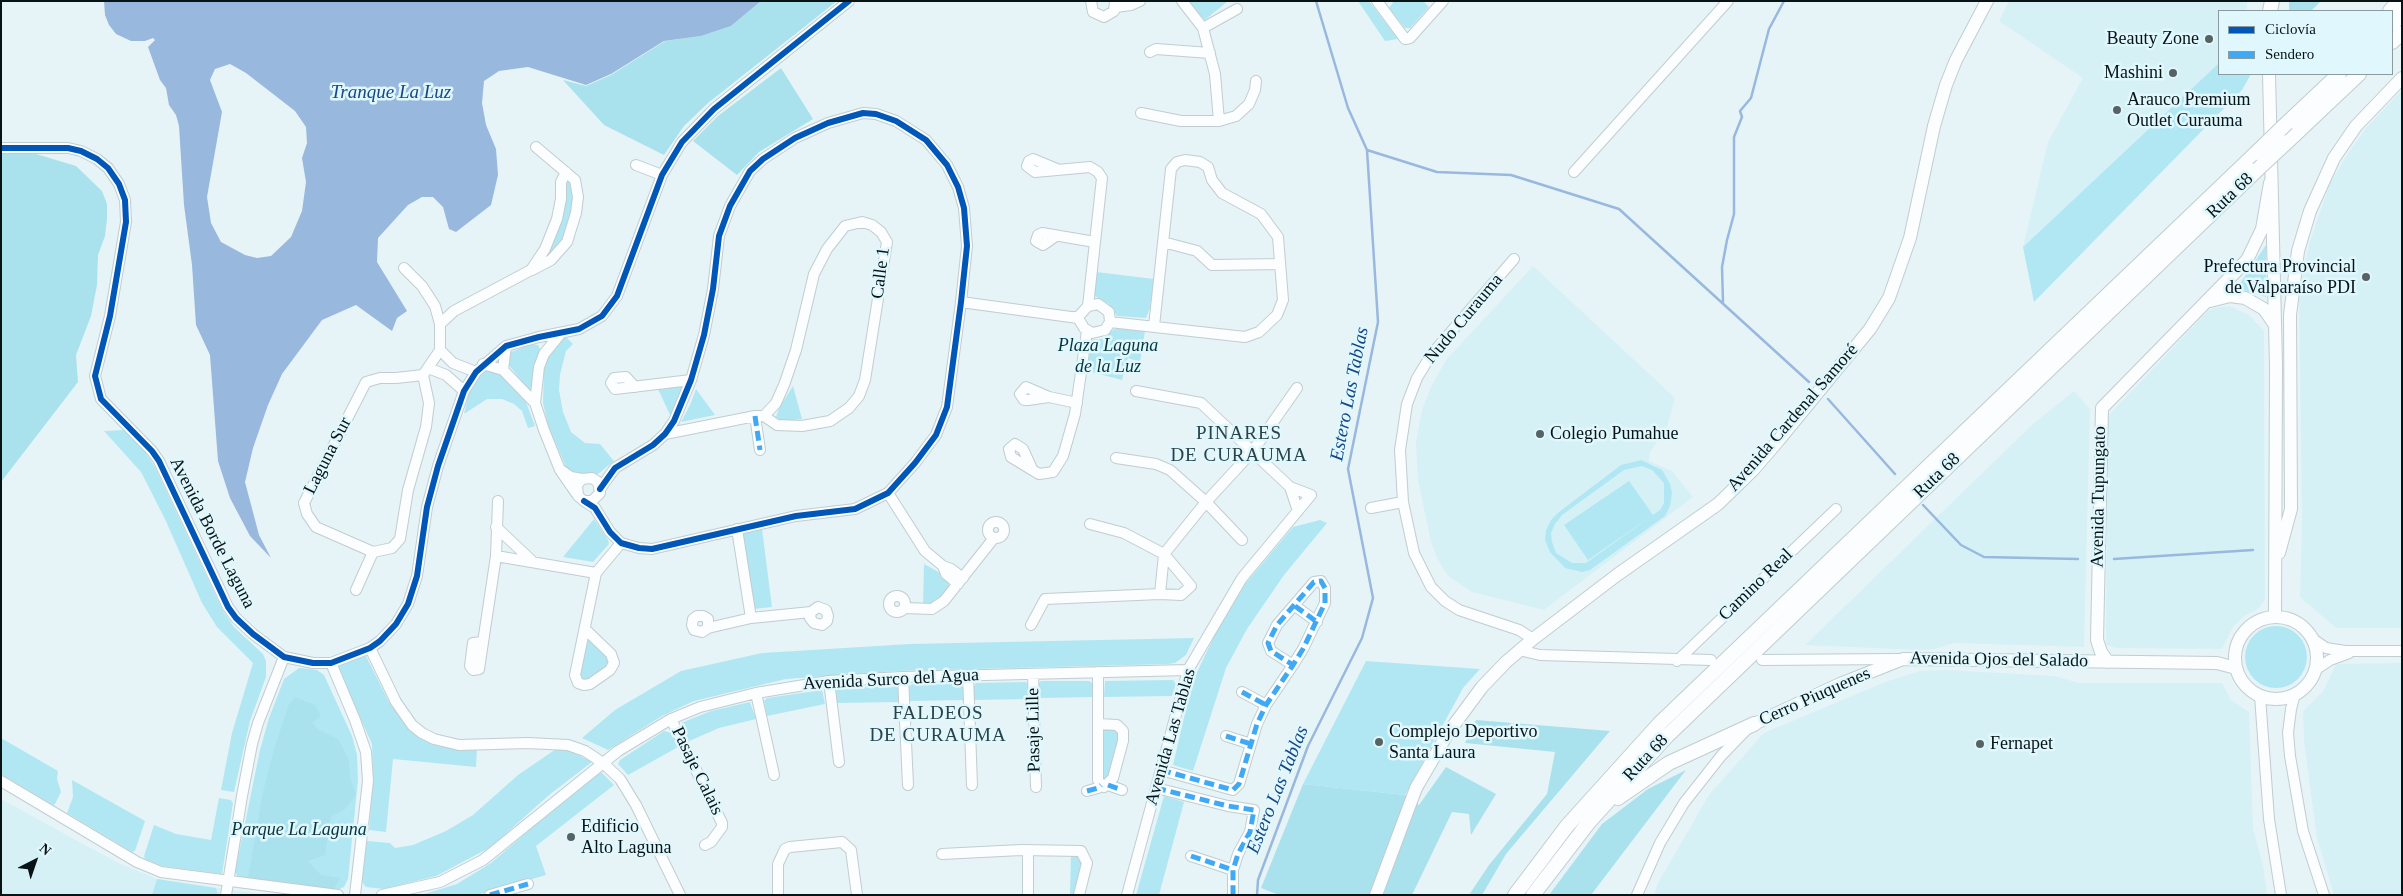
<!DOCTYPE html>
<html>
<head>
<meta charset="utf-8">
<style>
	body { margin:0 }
	#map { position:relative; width:2403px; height:896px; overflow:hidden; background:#e6f4f7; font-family:Georgia,serif }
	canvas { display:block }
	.frame { position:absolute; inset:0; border:2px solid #081315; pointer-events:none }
	.legend { position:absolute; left:2218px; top:10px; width:175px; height:65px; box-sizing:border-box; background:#e0f8fd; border:1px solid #8a9ca0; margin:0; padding:6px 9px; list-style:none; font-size:15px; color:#081315 }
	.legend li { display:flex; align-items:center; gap:10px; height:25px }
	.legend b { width:25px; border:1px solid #8a9ca0 }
	.north { position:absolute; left:10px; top:836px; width:50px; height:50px; -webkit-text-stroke:4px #e0f8fd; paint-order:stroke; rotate:41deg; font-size:14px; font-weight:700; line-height:20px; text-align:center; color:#081315 }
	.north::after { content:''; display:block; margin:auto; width:18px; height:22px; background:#081315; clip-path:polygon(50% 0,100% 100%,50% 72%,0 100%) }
</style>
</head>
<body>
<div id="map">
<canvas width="2403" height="896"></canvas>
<div class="frame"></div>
<ul class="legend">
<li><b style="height:6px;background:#0057b8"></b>Ciclovía</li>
<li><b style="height:6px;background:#3fa9f5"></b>Sendero</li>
</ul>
<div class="north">N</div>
</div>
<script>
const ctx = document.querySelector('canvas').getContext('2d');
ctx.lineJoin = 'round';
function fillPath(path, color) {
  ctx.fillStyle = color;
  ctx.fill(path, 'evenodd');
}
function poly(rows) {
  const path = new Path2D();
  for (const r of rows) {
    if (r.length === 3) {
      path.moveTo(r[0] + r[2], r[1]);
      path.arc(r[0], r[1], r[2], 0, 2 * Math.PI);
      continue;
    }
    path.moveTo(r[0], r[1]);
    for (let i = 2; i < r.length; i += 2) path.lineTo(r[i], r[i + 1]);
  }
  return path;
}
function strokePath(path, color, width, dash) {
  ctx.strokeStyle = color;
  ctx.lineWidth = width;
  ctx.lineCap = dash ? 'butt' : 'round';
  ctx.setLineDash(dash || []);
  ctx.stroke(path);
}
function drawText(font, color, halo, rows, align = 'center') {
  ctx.font = font + ' Georgia,serif';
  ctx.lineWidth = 5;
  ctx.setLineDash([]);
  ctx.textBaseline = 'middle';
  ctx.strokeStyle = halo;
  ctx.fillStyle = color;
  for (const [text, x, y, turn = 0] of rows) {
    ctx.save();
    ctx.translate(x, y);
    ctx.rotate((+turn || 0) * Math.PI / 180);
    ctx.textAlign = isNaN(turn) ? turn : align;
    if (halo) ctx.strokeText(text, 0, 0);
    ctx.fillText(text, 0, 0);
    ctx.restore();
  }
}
const built = poly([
	[2009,1,2247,1,2247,11,2219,11,2219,63,2023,247,2048,142,2083,78,1999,21],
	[2402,90,2402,628,2336,628,2300,597,2302,524,2299,295,2309,244,2330,183,2347,155,2366,128],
	[1533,266,1675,398,1667,427,1650,452,1649,461,1672,471,1693,497,1544,610,1472,592,1448,576,1438,560,1431,542,1418,480,1416,442,1422,410,1431,387,1446,360],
	[2229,306,2249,315,2264,331,2265,600,2258,609,2244,616,2233,627,2222,649,2116,648,2106,645,2107,417,2208,311,2214,308],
	[2074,391,2090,409,2084,647,1954,643,1935,649,1918,650,1805,645,2034,423],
	[2402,663,2402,895,2334,895,2317,838,2304,741,2303,711,2324,690,2336,664],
	[1948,670,2054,676,2079,683,2222,683,2231,700,2249,712,2253,829,2263,865,2267,895,1654,895,1658,883,1709,795,1764,733,1885,682,1920,671],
	[1,799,116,862,157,879,267,895,1,895]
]);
const green = poly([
	[1187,1,1228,1,1205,20],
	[1358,1,1369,1,1398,39,1385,41],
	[1394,1,1423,1,1429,7,1410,28,1405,28,1389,8],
	[2219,63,2219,74,2251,74,2242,90,2034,302,2023,247],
	[570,181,574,194,573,211,561,243,549,257,546,253,566,182],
	[2266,245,2266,297,2237,288],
	[1096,272,1154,279,1150,308,1146,318,1117,316,1109,304,1093,295],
	[1128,327,1145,331,1140,362,1128,358,1122,380,1084,370,1089,339,1102,339,1114,329],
	[566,337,573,344,566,351,560,375,559,390,563,412,571,432,585,443,600,444,614,461,598,474,578,474,566,467,548,425,543,403,544,367,555,345],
	[532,344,538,345,541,351,531,390,529,390,507,363,511,352],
	[489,367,499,373,526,402,535,426,528,428,522,411,514,404,502,399,487,399,464,414,468,396,475,380],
	[686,383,671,417,657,387],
	[793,386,802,419,782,421,776,417,779,408],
	[696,389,715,415,681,422,690,405],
	[124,430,145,452,155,467,223,611,234,627,263,654,266,661,266,677,250,721,234,792,221,790,232,733,253,663,217,627,202,603,165,519,141,472,104,431],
	[1641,460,1662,470,1670,484,1672,493,1670,506,1665,516,1590,570,1582,572,1565,568,1550,552,1545,540,1546,530,1551,520,1559,512,1621,465],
	[1642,466,1652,470,1664,483,1664,503,1660,510,1586,563,1572,563,1556,553,1552,542,1551,533,1555,524,1562,515,1624,470],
	[1629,481,1653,515,1588,560,1564,525],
	[594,519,608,540,609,544,593,562,563,557],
	[1320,520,1327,523,1284,575,1247,629,1226,668,1193,771,1173,765,1192,683,1217,630,1246,583,1293,527],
	[762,529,772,607,754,609,742,532],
	[924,564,944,575,951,589,944,597,931,604,923,604],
	[2276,657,31],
	[588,637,610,656,610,663,587,682,578,677],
	[1194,638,1186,655,1175,663,1168,664,897,671,786,679,694,701,662,716,608,750,582,738,615,710,681,671,762,653,910,644],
	[362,655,366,656,389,702,405,724,417,734,477,748,476,767,393,759,386,832,369,830,373,780,372,744,337,667],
	[1366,661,1480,669,1463,688,1405,795,1303,784],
	[299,668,317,670,324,675,352,736,357,755,358,780,348,879,344,887,337,890,238,877,235,872,260,750,269,718,284,679],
	[1173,680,1176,684,1172,696,1104,697,1105,681],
	[1041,681,1089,681,1092,683,1093,697,1039,698,1039,683],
	[1026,682,1028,685,1029,699,974,700,974,686,976,683],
	[912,684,960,684,964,687,965,700,910,701,909,687],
	[895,686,898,687,899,702,837,703,836,689,838,688],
	[822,690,825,704,767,716,764,701,767,698],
	[750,702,756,719,719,728,687,742,681,723,711,711],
	[1103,728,1114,728,1119,731,1119,740,1109,779,1103,780],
	[664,731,672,733,678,747,628,775,618,764,620,760],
	[1,738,58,771,57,779,61,792,55,804,53,805,1,774],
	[556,749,569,750,592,762,549,795,491,847,436,876,384,889,366,887,364,885,362,881,367,841,390,843,395,848,413,845,446,831,473,815,518,775],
	[601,772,614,785,536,846,546,875,477,895,421,895,457,884,491,863,570,795],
	[72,780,145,821,135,851,132,852,67,813,73,797],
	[1164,796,1184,802,1159,895,1136,895],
	[219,798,231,800,233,803,222,874,162,866,145,859,144,856,154,825,176,834,211,840],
	[1071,854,1079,855,1083,860,1074,895,1070,895],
	[157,879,216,888,218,895,152,895]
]);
const forest = poly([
	[761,1,837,1,708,103,684,126,664,155,604,125,563,80,586,86,611,75,665,41,701,36,731,26],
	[2289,1,2321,1,2311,11,2289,11],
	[781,68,813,119,759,152,737,175,693,141,718,116],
	[23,150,76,166,102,191,107,204,107,219,105,236,98,255,97,285,91,316,76,355,78,382,1,482,1,151],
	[295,697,315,705,321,716,312,723,319,730,338,739,349,760,350,778,356,795,344,810,331,817,325,855,308,861,321,875,340,878,333,890,248,878,262,796,274,749,289,704],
	[1476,720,1610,731,1506,854,1482,895,1469,895,1489,865,1547,794,1555,752,1465,743],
	[1446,767,1496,794,1471,835,1469,814,1452,812,1412,895,1279,895,1261,888,1303,784,1405,795,1419,805],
	[1686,770,1591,895,1549,895,1602,824,1648,789]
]);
const water = poly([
	[104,1,761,1,731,26,701,36,664,41,611,74,586,85,528,67,499,71,484,81,482,103,486,125,496,149,498,175,491,205,456,232,449,229,443,207,433,197,422,197,408,205,378,238,377,262,407,311,397,318,392,331,356,305,322,320,282,374,268,405,253,448,245,482,259,535,271,558,250,536,230,498,218,461,210,355,196,325,192,265,184,205,179,126,176,115,169,105,166,88,160,80,148,47,155,40,153,38,145,41,131,41,116,34,109,25,105,15],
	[230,64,246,73,295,111,306,127,307,143,302,158,306,182,302,211,291,237,271,256,257,258,245,255,221,242,211,223,207,197,222,112,210,80,215,69]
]);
const stream = poly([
	[1367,150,1437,172,1511,175,1619,209,1809,382],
	[1723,302,1722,267,1727,240,1734,214,1734,137,1742,117,1740,111,1751,98,1769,29,1784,1],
	[1828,399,1895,474],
	[1923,505,1961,545,1984,557,2078,559],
	[2114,559,2253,550],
	[1257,895,1258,880,1308,746,1362,638,1373,598,1348,469,1378,322,1367,150,1348,108,1316,1]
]);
const minor = poly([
	[1091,1,1093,12,1104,17,1114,11,1115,1],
	[1182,1,1203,28,1215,74,1219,121],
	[1377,1,1405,39,1410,38,1443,1],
	[1116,7,1131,5,1140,1],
	[1203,28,1237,9],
	[1150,52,1156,49,1210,53],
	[1141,113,1181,121,1219,121,1236,116,1249,104,1255,90,1256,81],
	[1,148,68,148,81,151,97,159,108,168,119,184,125,200,126,222,110,316,95,376,101,399,152,451,159,461,228,607,236,618,253,634,284,657,313,663,331,663,370,648,380,641,396,624,408,604,417,576,427,507,438,466,464,391,476,372,506,346,539,337,579,329,602,316,617,296,662,175,682,142,714,109,849,1],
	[636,165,662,175],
	[1057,169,1033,159,1029,161,1027,166,1035,172,1090,167,1098,172,1102,178,1088,306],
	[1574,172,1728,1],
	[1056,236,1043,245,1036,241,1038,235,1042,233,1095,242],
	[1163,242,1197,251,1212,265,1280,264],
	[1514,259,1431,355,1417,378,1407,404,1400,450,1403,502,1414,553,1431,587,1445,601,1459,610,1519,630,1533,639],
	[404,268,422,286,435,306,440,324,440,350],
	[532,270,551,260,567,242,576,213,578,197,575,180,536,147],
	[961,302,1078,318,1084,328,1092,333,1105,330,1110,322,1109,312,1098,304,1088,306,1078,317,1073,317],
	[1110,322,1245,337,1259,332,1277,315,1283,300,1278,237,1261,214,1222,193,1212,180,1208,167,1200,162,1185,160,1177,162,1171,169,1154,326],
	[440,324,454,311,531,270,545,249,557,219,561,199,561,182,566,172],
	[561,333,544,354,539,367,535,403,544,430,560,470,576,493],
	[440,350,453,363,476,372],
	[483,364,503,370,535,403],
	[428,368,446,375,464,391],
	[503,370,506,346],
	[423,375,429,403,426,427,408,490,400,539,392,548,373,552,316,527,307,514,304,503,366,382,380,378,396,378,423,375,440,350],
	[635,387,626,377,614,378,611,383,615,389,691,380],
	[1049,397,1028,400,1024,400,1020,394,1026,387,1049,397,1077,403],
	[755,416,760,450],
	[665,434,755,416,764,416,777,425,802,426,830,421,849,408,859,396,865,380,887,242,881,232,872,225,862,222,845,226,827,249,814,274,796,350,784,385,776,403,764,416],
	[1116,458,1156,464,1170,470,1206,502,1242,540],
	[1032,469,1023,449,1015,444,1009,449,1011,457,1039,474,1053,472,1063,456,1075,414,1087,331],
	[561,470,571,477,582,479,592,478,598,482,600,493,592,501,584,501,578,496,577,485,582,479],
	[1290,487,1298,511],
	[888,493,925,551,943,566,951,569,963,578],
	[584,501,595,508,610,532,621,543,639,548,652,549,796,516,855,509,888,493,915,463,936,435,947,407,961,302,967,246,964,208,958,187,947,165,926,140,896,121,876,114,863,113,828,123,795,138,763,159,750,171,730,206,719,236,713,289,704,335,691,380,674,421,665,434,653,445,615,468,600,489],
	[1371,508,1403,502],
	[996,530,8],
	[496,527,531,560],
	[737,529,751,618],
	[496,556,596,573],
	[943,566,946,574,958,584],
	[356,590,373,552],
	[1160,594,1164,554,1206,502,1252,452,1297,388],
	[897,604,8],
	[1295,606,1317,622],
	[905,608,932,609,944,601,994,538],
	[1031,625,1045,599,1160,594,1181,595,1191,586,1164,554,1124,533,1090,524],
	[708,628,708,619,703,616,697,616,693,619,692,625,694,630,702,632,708,628,751,618,811,612,818,607,826,610,828,616,827,621,822,625,814,623,810,618,811,612],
	[585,629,611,654,614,663,610,670,590,684,584,685,578,683,575,675,596,573,621,543],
	[2313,639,2326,648,2345,651,2402,651],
	[482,642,473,643,470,666,473,670,479,669,496,556,498,501],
	[370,648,396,702,412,725,422,733,434,739,459,745,528,743,568,745,585,751,603,763,620,779,636,805,680,895],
	[1519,650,1540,655,1711,660],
	[1762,660,1898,659],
	[1677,661,1836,509],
	[331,663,355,720,366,752,368,781,355,895],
	[2315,670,2330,660,2349,653],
	[1098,672,1098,780,1101,785,1104,787,1113,778,1123,741,1123,731,1117,725,1098,724],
	[1033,674,1036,787],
	[968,675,972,785],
	[903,677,908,785],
	[829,681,839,762],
	[1242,692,1266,705],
	[756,693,774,775],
	[2295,694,2291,709,2288,733,2290,756,2303,831,2324,895],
	[2260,696,2269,819,2281,895],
	[671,719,722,823,722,827,711,842,705,845],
	[1226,736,1251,744],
	[1161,770,1233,790,1239,784,1257,724,1266,705,1293,665,1303,649,1325,603,1325,588,1321,581,1314,582,1277,625,1268,643,1271,651,1293,665],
	[1,781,137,862,161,872,338,895],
	[1108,785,1122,790],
	[1156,788,1228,806,1254,810,1250,832,1238,854,1233,870,1233,895],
	[1087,791,1098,788,1101,785],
	[1028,850,1028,895],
	[942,854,1021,850,1081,851,1087,863,1079,895],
	[1191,856,1233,870],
	[226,895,242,796,252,744,258,723,284,657],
	[382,895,440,882,483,860,618,751,671,719,700,707,756,693,829,681,903,677,1188,670],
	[490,895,528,884],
	[778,895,778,864,785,849,790,847,842,842,851,850,857,895],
	[1127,895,1188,670,1242,578,1311,495,1290,487,1201,403,1136,391],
	[1637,895,1660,843,1684,803,1721,756,1746,730]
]);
const major = poly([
	[2269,74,2276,365,2275,616],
	[2210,301,2230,296,2245,298,2264,309,2275,325],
	[2279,553,2291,509,2290,315,2298,251,2310,211,2334,158,2356,126,2402,78],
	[2276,658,41],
	[2108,662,2101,652,2097,640,2102,408,2247,260,2262,229,2270,183],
	[1754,724,1840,684,1903,659,2217,663,2236,668],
	[1376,895,1416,788,1448,733,1482,687,1506,662,1533,639,1617,575,1718,504,1753,470,1778,441,1870,329,1889,298,1910,238,1934,126,1946,85,1956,60,1987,1]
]);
const highway = poly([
	[2270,11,2272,1],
	[2390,11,2399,1],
	[2392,24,2402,14],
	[2392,42,2402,33],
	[2287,123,2339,74],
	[2287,142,2359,74],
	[1618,798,1669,763,1754,724],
	[1515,895,1567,826,1660,723,2256,153],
	[1533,895,1589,822,1667,736,2258,169]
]);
const highwayBridge = poly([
	[2256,153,2287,123],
	[2258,169,2287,142]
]);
const quiet = poly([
	[755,416,760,450],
	[1295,606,1317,622],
	[1242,692,1266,705],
	[1226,736,1251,744],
	[1161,770,1233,790,1239,784,1257,724,1266,705,1293,665,1303,649,1325,603,1325,588,1321,581,1314,582,1277,625,1268,643,1271,651,1293,665],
	[1108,785,1122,790],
	[1156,788,1228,806,1254,810,1250,832,1238,854,1233,870,1233,895],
	[1087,791,1098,788,1101,785],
	[1191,856,1233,870],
	[490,895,528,884]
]);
const cycleway = poly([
	[1,148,68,148,81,151,97,159,108,168,119,184,125,200,126,222,110,316,95,376,101,399,152,451,159,461,228,607,236,618,253,634,284,657,313,663,331,663,370,648,380,641,396,624,408,604,417,576,427,507,438,466,464,391,476,372,506,346,539,337,579,329,602,316,617,296,662,175,682,142,714,109,849,1],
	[584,501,595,508,610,532,621,543,639,548,652,549,796,516,855,509,888,493,915,463,936,435,947,407,961,302,967,246,964,208,958,187,947,165,926,140,896,121,876,114,863,113,828,123,795,138,763,159,750,171,730,206,719,236,713,289,704,335,691,380,674,421,665,434,653,445,615,468,600,489]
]);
const markers = [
	[2209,39,5,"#566264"],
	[2173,73,5,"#566264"],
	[2117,110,5,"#566264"],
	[2366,277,5,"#566264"],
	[1540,434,5,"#566264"],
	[1379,742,5,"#566264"],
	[1980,744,5,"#566264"],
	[571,837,5,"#566264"]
];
const poiNames = [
	["Beauty Zone",2199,39,"right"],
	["Mashini",2163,73,"right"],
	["Arauco Premium",2127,100],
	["Outlet Curauma",2127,121],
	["Prefectura Provincial",2356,267,"right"],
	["de Valparaíso PDI",2356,288,"right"],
	["Colegio Pumahue",1550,434],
	["Complejo Deportivo",1389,732],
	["Santa Laura",1389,753],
	["Fernapet",1990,744],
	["Edificio",581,827],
	["Alto Laguna",581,848]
];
const streetNames = [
	["Ruta 68",2230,196,-44],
	["Calle 1",881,273,-83],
	["Nudo Curauma",1464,319,-50],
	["Avenida Cardenal Samoré",1793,418,-49],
	["Laguna Sur",328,456,-63],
	["Ruta 68",1937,476,-44],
	["Avenida Tupungato",2099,497,-89],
	["Avenida Borde Laguna",212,533,63],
	["Camino Real",1756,585,-44],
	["Avenida Ojos del Salado",1999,660,1],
	["Avenida Surco del Agua",891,680,-3],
	["Cerro Piuquenes",1815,697,-24],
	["Pasaje Lille",1034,730,-91],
	["Avenida Las Tablas",1171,737,-74],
	["Ruta 68",1646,758,-47],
	["Pasaje Calais",697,771,64]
];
const parkNames = [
	["Plaza Laguna",1108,346],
	["de la Luz",1108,367],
	["Parque La Laguna",299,830]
];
const waterNames = [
	["Tranque La Luz",391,93],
	["Estero Las Tablas",1350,394,-79],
	["Estero Las Tablas",1278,790,-68]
];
const neighbourhoodNames = [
	["PINARES",1239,434],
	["DE CURAUMA",1239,456],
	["FALDEOS",938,714],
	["DE CURAUMA",938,736]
];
fillPath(built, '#d5f1f6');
fillPath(green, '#b1e7f3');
fillPath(forest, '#a9e2ed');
fillPath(water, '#99b8de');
strokePath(stream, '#99b8de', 2.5);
strokePath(minor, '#c1cdcf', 12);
strokePath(major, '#c1cdcf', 14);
strokePath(highway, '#c1cdcf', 16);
strokePath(minor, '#fbfdfe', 10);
strokePath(major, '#fbfdfe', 12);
strokePath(highway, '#fbfdfe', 14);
strokePath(highwayBridge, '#c1cdcf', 16, []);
strokePath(highwayBridge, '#fbfdfe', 14);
strokePath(quiet, '#3fa9f5', 5, [10, 5]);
strokePath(cycleway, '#0057b8', 6);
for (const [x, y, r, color] of markers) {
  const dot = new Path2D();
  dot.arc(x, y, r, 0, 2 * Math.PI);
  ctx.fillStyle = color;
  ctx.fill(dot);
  strokePath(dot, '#e0f8fd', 2);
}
drawText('18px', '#081315', '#e0f8fd', poiNames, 'left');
drawText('18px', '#081315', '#e0f8fd', streetNames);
drawText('italic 18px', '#06343b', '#e0f8fd', parkNames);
drawText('italic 19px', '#154788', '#e0f8fd', waterNames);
ctx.letterSpacing = '1px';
drawText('19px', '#2a4348', '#e0f8fd', neighbourhoodNames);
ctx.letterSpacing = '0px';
</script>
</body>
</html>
